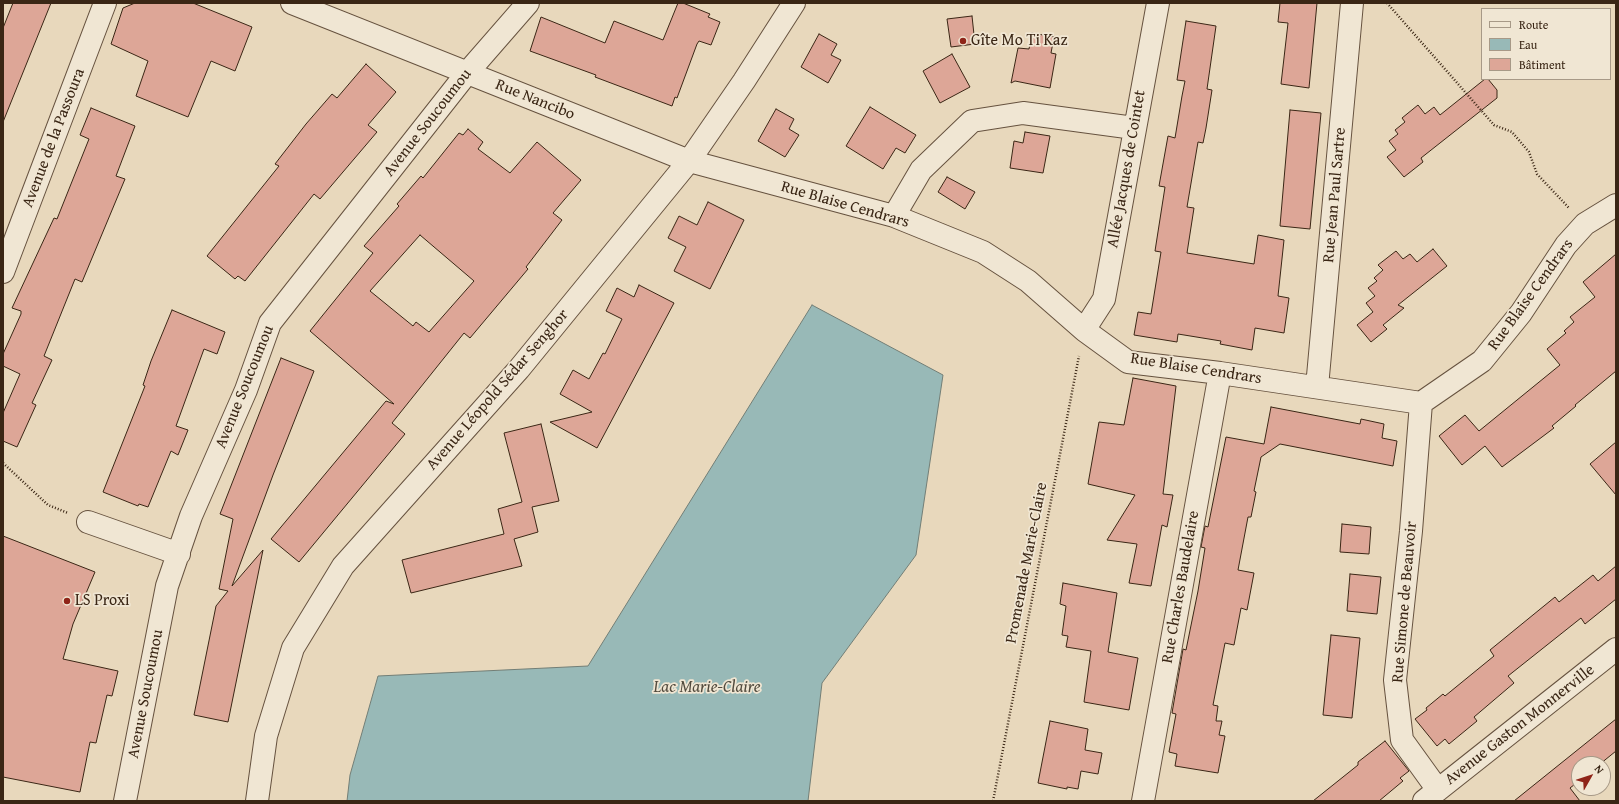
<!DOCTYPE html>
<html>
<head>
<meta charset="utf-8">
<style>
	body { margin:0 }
	#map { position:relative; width:1619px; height:804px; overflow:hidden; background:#e8d8bc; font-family:"Gentium Book Plus",serif }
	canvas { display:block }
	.frame { position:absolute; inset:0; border:4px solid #3a2615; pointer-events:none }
	.legend { position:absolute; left:1481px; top:8px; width:130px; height:72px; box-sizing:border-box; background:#f0e6d3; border:1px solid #a79987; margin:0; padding:5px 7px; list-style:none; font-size:12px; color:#3a2615 }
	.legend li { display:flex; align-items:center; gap:8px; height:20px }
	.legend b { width:20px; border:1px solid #a79987 }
	.north { position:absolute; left:1571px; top:756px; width:40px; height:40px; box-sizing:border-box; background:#f0e6d3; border:1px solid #a79987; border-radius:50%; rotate:51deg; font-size:11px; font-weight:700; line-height:16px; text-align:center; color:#3a2615 }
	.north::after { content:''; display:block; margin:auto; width:14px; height:18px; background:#8f2418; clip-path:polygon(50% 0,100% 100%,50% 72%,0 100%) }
</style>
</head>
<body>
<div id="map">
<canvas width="1619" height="804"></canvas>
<div class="frame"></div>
<ul class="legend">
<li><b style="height:5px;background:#f0e6d3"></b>Route</li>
<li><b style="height:11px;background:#98b9b7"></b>Eau</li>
<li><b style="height:11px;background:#dda697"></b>Bâtiment</li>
</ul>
<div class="north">N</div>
</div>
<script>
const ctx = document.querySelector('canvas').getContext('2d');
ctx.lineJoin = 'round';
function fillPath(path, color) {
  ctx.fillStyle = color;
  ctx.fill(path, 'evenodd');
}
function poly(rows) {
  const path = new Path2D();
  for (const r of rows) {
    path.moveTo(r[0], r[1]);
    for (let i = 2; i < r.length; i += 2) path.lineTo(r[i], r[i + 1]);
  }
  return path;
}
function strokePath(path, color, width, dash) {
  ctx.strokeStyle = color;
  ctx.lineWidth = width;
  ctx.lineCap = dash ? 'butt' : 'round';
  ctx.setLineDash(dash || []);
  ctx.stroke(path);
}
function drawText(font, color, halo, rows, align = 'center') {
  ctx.font = font + ' "Gentium Book Plus",serif';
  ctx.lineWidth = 3.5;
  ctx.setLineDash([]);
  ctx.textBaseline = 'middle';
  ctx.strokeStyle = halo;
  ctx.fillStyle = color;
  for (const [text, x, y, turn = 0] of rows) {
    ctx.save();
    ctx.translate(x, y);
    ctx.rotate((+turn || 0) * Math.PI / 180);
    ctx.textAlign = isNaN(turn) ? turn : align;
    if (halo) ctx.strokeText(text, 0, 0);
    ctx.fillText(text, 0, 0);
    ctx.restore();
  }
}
const water = poly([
	[812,305,943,375,916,555,822,683,808,801,347,801,350,775,378,676,588,666,812,305]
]);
const building = poly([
	[13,3,51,3,3,122,3,28,13,3],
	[135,3,193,3,252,27,235,71,211,61,188,117,136,96,148,61,111,44,123,8,135,3],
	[678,3,683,3,710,14,708,17,720,22,711,45,699,41,697,44,677,98,675,97,672,106,595,77,596,75,530,51,541,17,605,43,614,21,663,40,678,3],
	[1280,3,1317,3,1309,88,1281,84,1288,23,1278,22,1280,3],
	[972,16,975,44,951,47,947,19,972,16],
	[1186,21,1216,26,1207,89,1212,90,1206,128,1203,143,1198,142,1187,207,1194,208,1187,253,1254,264,1258,235,1284,240,1278,296,1289,298,1284,333,1255,328,1252,350,1220,344,1221,341,1178,334,1177,342,1134,335,1138,312,1151,314,1161,252,1155,251,1165,187,1159,186,1168,136,1175,138,1182,96,1185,81,1177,80,1186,21],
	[1032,33,1054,37,1051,53,1056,54,1050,88,1015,81,1011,83,1018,48,1029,49,1032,33],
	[819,34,837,44,831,55,841,60,828,83,801,67,819,34],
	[952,54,970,87,940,103,923,71,952,54],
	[366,64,396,92,368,125,377,132,320,199,314,194,245,281,238,276,235,279,207,256,279,166,275,164,306,124,332,94,337,98,366,64],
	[1485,79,1488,79,1497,90,1497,98,1421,158,1423,162,1404,177,1387,157,1396,150,1389,141,1398,134,1395,130,1405,122,1402,118,1418,105,1425,114,1434,107,1440,115,1485,79],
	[870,107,916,135,905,153,896,148,883,169,846,146,870,107],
	[91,108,135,126,116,176,125,179,82,282,75,279,44,356,52,360,32,403,36,405,17,447,3,441,3,413,20,374,3,366,3,354,21,314,21,311,12,308,54,218,57,219,89,139,80,135,91,108],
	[776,109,794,119,789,129,799,135,785,157,758,141,776,109],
	[1290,110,1321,113,1310,229,1280,226,1290,110],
	[468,129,483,142,478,149,510,173,537,142,581,180,553,213,562,220,526,267,528,269,470,338,464,333,392,423,405,434,299,562,271,539,386,401,394,404,310,331,373,253,364,246,399,206,397,204,421,176,423,178,459,133,463,135,468,129],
	[420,235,474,281,429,332,416,322,413,326,370,291,420,235],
	[1025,132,1050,136,1043,173,1010,168,1014,141,1023,143,1025,132],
	[947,177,975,192,965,209,938,192,947,177],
	[708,202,744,220,710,289,674,271,686,247,668,238,679,216,697,225,708,202],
	[1433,249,1447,266,1398,305,1404,308,1383,325,1387,329,1371,342,1357,325,1373,312,1366,303,1375,296,1368,288,1377,281,1374,278,1383,270,1378,265,1396,251,1403,259,1410,254,1417,262,1433,249],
	[1616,254,1616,371,1575,405,1576,406,1552,426,1554,428,1502,467,1485,446,1462,465,1439,436,1465,415,1479,431,1560,365,1547,349,1566,333,1564,331,1574,322,1570,317,1595,297,1583,282,1616,254],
	[639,285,674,303,597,448,550,422,592,412,560,394,573,370,589,379,603,353,605,354,622,319,606,311,617,288,634,297,639,285],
	[172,310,225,332,217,354,204,349,176,426,188,430,178,455,171,451,148,507,139,504,138,506,103,492,145,386,143,385,151,361,172,310],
	[281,358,314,371,273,475,232,586,263,550,228,722,194,715,216,606,228,591,219,589,233,519,220,514,281,358],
	[1133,378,1176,386,1163,494,1173,495,1167,527,1162,525,1151,586,1129,583,1137,544,1107,540,1135,495,1088,484,1099,422,1124,425,1133,378],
	[1271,407,1360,424,1361,419,1384,424,1382,438,1397,441,1393,466,1280,444,1261,457,1254,491,1256,492,1251,517,1248,517,1238,570,1254,573,1247,610,1241,608,1234,645,1225,643,1213,705,1218,706,1216,721,1222,721,1219,735,1225,736,1218,773,1175,766,1177,754,1169,752,1176,714,1172,713,1183,649,1186,650,1198,591,1205,548,1201,547,1205,526,1208,527,1226,437,1264,444,1271,407],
	[541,424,559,501,532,507,538,532,514,539,522,566,411,593,402,560,504,534,498,509,522,502,504,433,541,424],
	[1616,442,1616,495,1590,464,1616,442],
	[1342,524,1371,527,1369,554,1340,552,1342,524],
	[3,536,95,572,73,624,63,659,118,671,112,696,107,695,96,743,90,742,80,792,3,777,3,536],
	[1616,566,1616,599,1585,624,1581,618,1508,676,1514,683,1474,717,1477,721,1449,744,1445,739,1437,746,1415,719,1427,710,1426,708,1443,694,1445,696,1494,656,1490,650,1555,597,1559,602,1593,575,1598,581,1616,566],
	[1350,574,1381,577,1377,614,1347,611,1350,574],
	[1063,583,1117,593,1108,652,1138,658,1129,710,1084,702,1091,651,1066,647,1068,636,1062,635,1066,606,1060,604,1063,583],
	[1331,635,1360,638,1352,718,1323,715,1331,635],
	[1616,719,1616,751,1600,764,1579,764,1579,781,1570,788,1580,801,1514,801,1616,719],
	[1050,721,1088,729,1085,750,1102,753,1098,774,1081,771,1078,789,1067,787,1067,789,1038,783,1050,721],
	[1385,741,1409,771,1400,778,1403,781,1379,801,1313,801,1358,765,1358,762,1385,741]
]);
const path = poly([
	[1387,3,1494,125,1512,132,1529,152,1537,174,1569,208],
	[3,463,48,505,68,513],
	[993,801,1079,356]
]);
const minor = poly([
	[292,3,689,161,894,216,983,252,1028,281,1084,330,1128,362,1220,373,1421,403,1482,361,1521,313,1566,245,1585,224,1616,205],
	[894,216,921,170,972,121,1023,113,1134,128],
	[3,272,105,3],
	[1084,330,1104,299,1158,3],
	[1317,387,1352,3],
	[1421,403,1411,531,1395,680,1402,740,1438,790],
	[88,522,179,554],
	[125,801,167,586,191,516,246,390,270,323,467,73,528,3],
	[257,801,266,736,293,648,343,566,519,369,689,161,744,81,794,3],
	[1143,801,1220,373],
	[1424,801,1616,649]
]);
const markers = [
	[963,41,4,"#8f2418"],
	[67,601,4,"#8f2418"]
];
const poiNames = [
	["Gîte Mo Ti Kaz",971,41],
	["LS Proxi",75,601]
];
const streetNames = [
	["Rue Nancibo",535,100,22],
	["Avenue Soucoumou",428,123,-52],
	["Avenue de la Passoura",54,138,-69],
	["Allée Jacques de Cointet",1127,169,-80],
	["Rue Jean Paul Sartre",1335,195,-85],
	["Rue Blaise Cendrars",845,205,16],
	["Rue Blaise Cendrars",1531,295,-54],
	["Rue Blaise Cendrars",1196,369,9],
	["Avenue Soucoumou",245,387,-68],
	["Avenue Léopold Sédar Senghor",498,390,-49],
	["Promenade Marie-Claire",1027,563,-79],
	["Rue Charles Baudelaire",1181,587,-80],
	["Rue Simone de Beauvoir",1405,602,-85],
	["Avenue Soucoumou",146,694,-79],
	["Avenue Gaston Monnerville",1520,725,-38]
];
const waterNames = [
	["Lac Marie-Claire",707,688]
];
fillPath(water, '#98b9b7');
strokePath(water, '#727e76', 1);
fillPath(building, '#dda697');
strokePath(building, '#3a2615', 1);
strokePath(minor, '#66523f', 24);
strokePath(path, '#3a2615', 2.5, [1, 2]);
strokePath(minor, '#f0e6d3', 22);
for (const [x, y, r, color] of markers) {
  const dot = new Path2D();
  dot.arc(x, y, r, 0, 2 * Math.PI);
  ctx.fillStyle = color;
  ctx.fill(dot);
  strokePath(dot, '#f0e6d3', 1.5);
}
drawText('16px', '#3a2615', '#f0e6d3', poiNames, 'left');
drawText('16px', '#3a2615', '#f0e6d3', streetNames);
drawText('italic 17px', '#524b3e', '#f0e6d3', waterNames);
</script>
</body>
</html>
